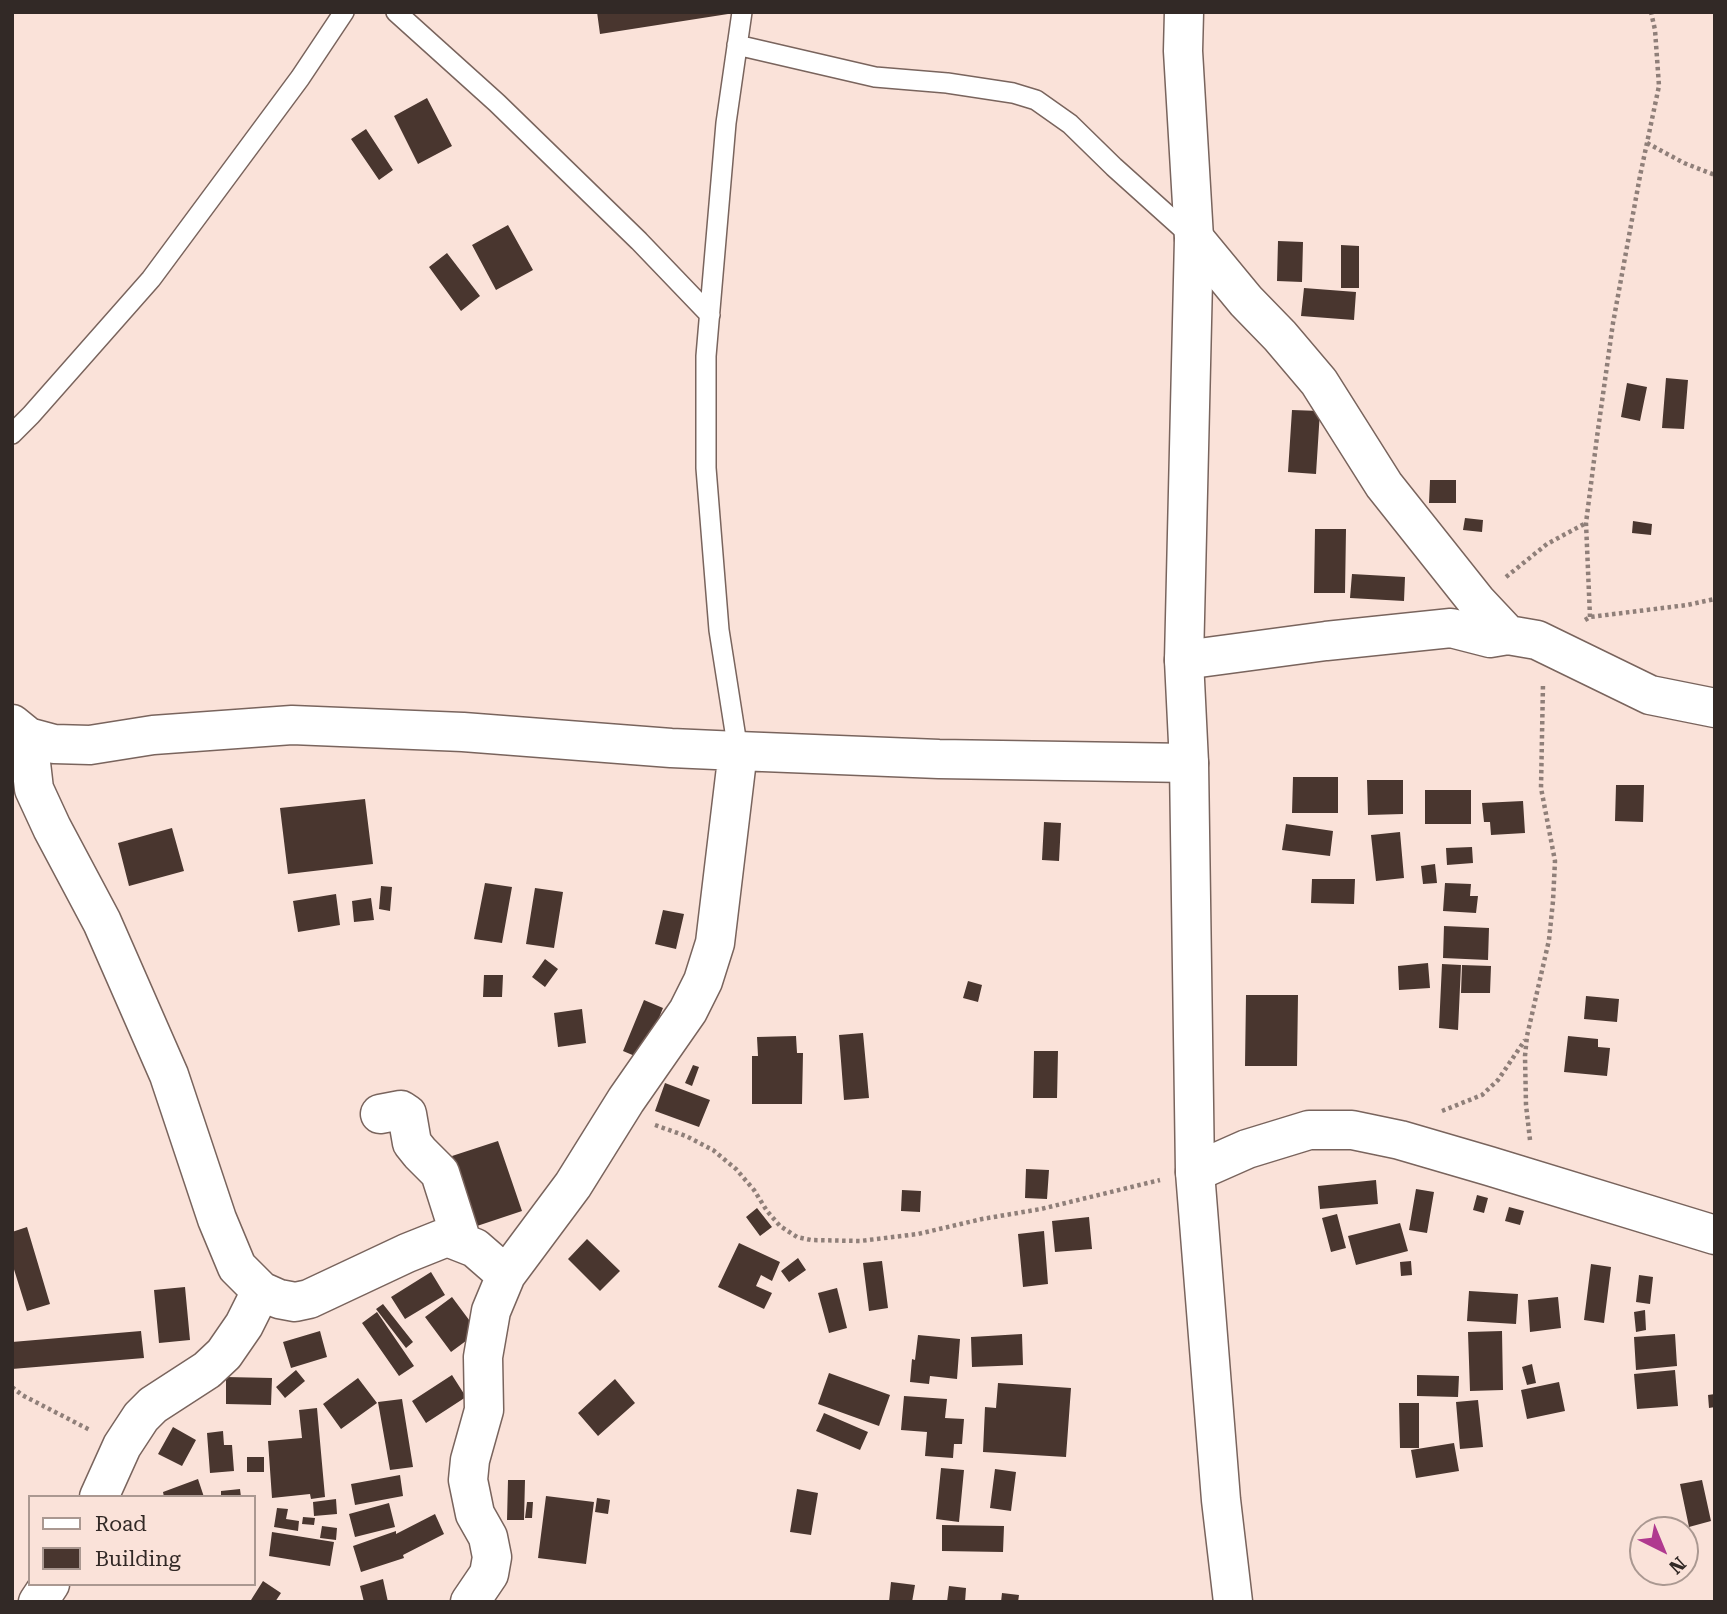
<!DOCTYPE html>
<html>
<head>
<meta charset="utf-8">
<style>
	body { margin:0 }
	#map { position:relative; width:1727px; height:1614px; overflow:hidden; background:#fae2d9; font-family:"Roboto Serif",serif }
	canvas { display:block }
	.frame { position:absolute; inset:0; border:14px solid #322926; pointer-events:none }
	.legend { position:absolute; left:28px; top:1495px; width:228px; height:91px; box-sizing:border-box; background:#fae2d9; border:2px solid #aa9891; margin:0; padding:9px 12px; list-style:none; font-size:21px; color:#322926 }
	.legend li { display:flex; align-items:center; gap:14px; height:35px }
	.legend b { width:35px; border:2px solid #aa9891 }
	.north { position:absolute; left:1629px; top:1516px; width:70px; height:70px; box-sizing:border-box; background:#fae2d9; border:2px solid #aa9891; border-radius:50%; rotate:137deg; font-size:19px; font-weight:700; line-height:28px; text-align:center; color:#322926 }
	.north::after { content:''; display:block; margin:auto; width:24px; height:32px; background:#b0398f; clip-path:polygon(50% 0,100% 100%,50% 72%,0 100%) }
</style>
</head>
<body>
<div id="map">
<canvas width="1727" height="1614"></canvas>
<div class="frame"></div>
<ul class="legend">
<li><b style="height:9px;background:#fff"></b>Road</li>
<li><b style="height:19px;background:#49362f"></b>Building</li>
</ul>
<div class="north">N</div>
</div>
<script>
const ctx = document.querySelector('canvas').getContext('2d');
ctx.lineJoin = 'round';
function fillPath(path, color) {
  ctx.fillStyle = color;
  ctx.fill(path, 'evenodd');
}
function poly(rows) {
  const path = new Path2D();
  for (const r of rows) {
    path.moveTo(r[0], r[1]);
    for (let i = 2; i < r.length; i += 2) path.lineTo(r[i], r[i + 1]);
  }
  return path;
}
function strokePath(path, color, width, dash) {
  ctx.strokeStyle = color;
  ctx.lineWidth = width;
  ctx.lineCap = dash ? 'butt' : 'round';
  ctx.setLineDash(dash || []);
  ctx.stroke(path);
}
const building = poly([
	[597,12,728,12,728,14,600,34],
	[427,98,452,146,418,164,394,116],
	[366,129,393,170,379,180,351,139],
	[508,225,533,270,496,290,472,245],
	[1278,241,1303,242,1302,282,1277,281],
	[1341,245,1359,246,1359,288,1341,288],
	[447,253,480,296,461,311,429,267],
	[1304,288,1356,292,1354,320,1301,316],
	[1666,378,1688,380,1684,429,1662,428],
	[1627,383,1647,387,1640,421,1621,417],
	[1292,410,1320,411,1316,474,1288,472],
	[1430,480,1456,480,1456,503,1429,503],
	[1465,518,1483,520,1482,532,1463,530],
	[1633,521,1652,524,1651,535,1632,533],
	[1315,529,1346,529,1345,593,1314,593],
	[1352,574,1405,577,1404,601,1350,598],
	[1293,777,1338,777,1338,813,1292,813],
	[1367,780,1403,780,1403,814,1368,815],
	[1616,785,1644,785,1643,822,1615,821],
	[1425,790,1471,790,1471,824,1425,824],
	[365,799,373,864,288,874,280,808],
	[1523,801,1525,833,1491,835,1490,822,1484,822,1482,803],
	[1044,822,1061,823,1059,861,1042,860],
	[1286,824,1333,831,1330,856,1282,850],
	[172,828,184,871,129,886,118,843],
	[1400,832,1404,878,1376,881,1371,835],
	[1472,847,1473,863,1447,865,1446,848],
	[1435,864,1437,883,1423,884,1421,866],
	[1312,879,1355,879,1354,904,1311,903],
	[485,883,512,887,502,943,474,939],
	[1445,883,1471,884,1470,896,1478,896,1476,913,1443,911],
	[381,886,392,887,390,911,379,909],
	[535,888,563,892,554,948,526,944],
	[336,894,340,925,298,932,293,901],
	[371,898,374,920,354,922,352,901],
	[663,910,684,914,676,949,655,944],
	[1444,926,1489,928,1488,960,1443,958],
	[545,959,558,969,545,987,532,977],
	[1428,963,1430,988,1399,990,1398,966],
	[1442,964,1461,965,1458,1030,1439,1028],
	[1462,965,1491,966,1490,993,1461,993],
	[484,975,503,975,502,997,483,997],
	[968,981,982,985,978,1002,963,998],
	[1246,995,1298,995,1297,1066,1245,1066],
	[1586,996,1619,999,1617,1022,1584,1019],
	[644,1000,663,1008,642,1059,623,1051],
	[582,1009,586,1043,558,1047,554,1013],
	[863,1033,869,1098,844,1100,839,1035],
	[796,1036,797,1053,803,1053,802,1104,752,1104,752,1056,758,1056,757,1037],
	[1568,1036,1598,1039,1598,1047,1610,1048,1607,1076,1564,1072],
	[1034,1051,1058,1051,1057,1098,1033,1098],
	[693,1065,699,1067,692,1086,685,1083],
	[665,1083,710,1100,699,1127,655,1111],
	[498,1141,522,1211,477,1226,452,1156],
	[1026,1169,1049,1170,1047,1199,1025,1198],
	[1376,1180,1378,1204,1320,1209,1318,1186],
	[1416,1189,1434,1192,1427,1233,1409,1230],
	[902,1190,921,1191,920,1212,901,1211],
	[1477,1195,1488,1198,1484,1213,1473,1210],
	[1509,1207,1524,1211,1520,1225,1505,1221],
	[757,1208,772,1227,760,1236,746,1217],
	[1337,1214,1346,1248,1331,1252,1322,1218],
	[1089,1217,1092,1249,1055,1252,1052,1221],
	[1400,1223,1408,1251,1356,1265,1348,1236],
	[27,1227,50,1304,27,1311,12,1263,12,1232],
	[1044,1231,1048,1284,1023,1287,1018,1234],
	[587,1239,620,1271,600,1291,568,1259],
	[739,1243,780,1262,772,1281,761,1275,756,1286,772,1293,764,1309,718,1287],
	[798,1258,806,1270,789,1282,781,1271],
	[882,1261,888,1308,869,1311,863,1263],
	[1411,1261,1412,1275,1401,1276,1400,1262],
	[1591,1264,1611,1267,1604,1323,1584,1320],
	[431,1272,445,1295,405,1319,391,1297],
	[1639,1275,1653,1277,1650,1304,1636,1302],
	[185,1287,190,1340,159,1343,154,1290],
	[837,1288,847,1328,829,1333,818,1293],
	[1469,1291,1518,1294,1516,1324,1467,1321],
	[452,1297,478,1332,451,1352,425,1317],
	[1558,1297,1561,1328,1530,1332,1528,1300],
	[383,1304,413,1342,406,1348,376,1309],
	[1645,1310,1646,1330,1636,1332,1634,1312],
	[377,1312,414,1366,399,1376,362,1323],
	[141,1331,144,1358,12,1369,12,1342],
	[320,1331,327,1357,291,1368,283,1342],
	[1502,1331,1503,1390,1470,1391,1468,1332],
	[1022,1334,1023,1365,972,1367,971,1337],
	[1675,1334,1677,1366,1636,1370,1634,1337],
	[918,1335,960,1339,957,1379,930,1376,929,1384,910,1382,912,1359,915,1360],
	[1532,1364,1536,1383,1527,1385,1522,1367],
	[296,1370,305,1381,285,1398,276,1387],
	[1675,1370,1678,1406,1637,1409,1634,1374],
	[829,1373,890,1395,879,1426,818,1404],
	[452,1375,466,1397,426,1423,412,1401],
	[1417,1375,1459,1376,1458,1397,1417,1396],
	[226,1377,272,1378,271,1405,226,1404],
	[358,1378,377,1403,341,1429,323,1404],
	[615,1379,635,1403,598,1436,578,1413],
	[1559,1382,1565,1411,1527,1419,1521,1390],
	[998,1383,1071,1388,1066,1457,983,1452,985,1407,996,1408],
	[1715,1394,1715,1407,1709,1408,1708,1395],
	[904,1396,947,1399,945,1418,964,1419,962,1444,954,1444,953,1458,925,1456,927,1432,901,1430],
	[402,1399,413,1467,390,1470,378,1402],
	[1478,1400,1483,1447,1460,1449,1456,1402],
	[1399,1403,1419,1403,1419,1448,1400,1448],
	[317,1408,325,1497,311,1499,310,1494,272,1498,268,1441,302,1438,299,1410],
	[824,1413,868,1432,860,1450,816,1431],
	[173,1427,196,1440,182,1466,158,1454],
	[223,1431,224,1445,232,1445,234,1471,210,1473,207,1433],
	[1454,1443,1459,1471,1416,1478,1411,1450],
	[247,1457,264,1457,264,1472,247,1472],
	[941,1468,964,1470,959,1522,936,1519],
	[995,1469,1016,1472,1011,1511,990,1508],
	[400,1475,403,1496,355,1505,351,1484],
	[198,1479,204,1497,164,1497,163,1492],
	[508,1480,525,1480,524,1520,507,1520],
	[1702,1480,1711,1521,1689,1527,1680,1484],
	[240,1489,241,1497,221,1497,221,1491],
	[797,1489,818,1493,811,1535,790,1532],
	[546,1496,594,1502,586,1564,538,1558],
	[597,1498,610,1500,608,1514,595,1512],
	[336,1499,337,1514,314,1516,313,1502],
	[527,1502,533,1502,532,1518,525,1518],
	[389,1503,395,1527,355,1537,349,1514],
	[277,1508,288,1509,286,1519,299,1521,298,1531,274,1527],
	[435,1514,444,1534,403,1555,404,1558,361,1572,353,1546,396,1531,396,1534],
	[303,1517,315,1518,314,1525,302,1524],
	[942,1525,1004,1526,1003,1552,942,1551],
	[322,1526,337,1528,336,1540,320,1538],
	[272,1532,334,1542,330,1566,269,1556],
	[383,1579,388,1602,364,1602,360,1586],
	[263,1581,281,1593,275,1602,253,1602,251,1600],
	[891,1582,915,1585,912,1602,889,1602],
	[949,1586,966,1588,965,1602,947,1602],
	[1002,1593,1019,1595,1018,1602,1001,1602]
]);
const path = poly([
	[1647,143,1684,163,1715,175],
	[1506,577,1547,544,1586,523],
	[1590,617,1586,523,1597,437,1613,323,1640,176,1659,86,1655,30,1651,12],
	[1585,620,1590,617,1687,605,1715,599],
	[1442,1111,1482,1095,1498,1080,1525,1040],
	[655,1125,686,1136,713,1150,736,1169,754,1190,767,1211,780,1226,797,1237,811,1240,860,1241,918,1234,982,1219,1041,1209,1160,1180],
	[1530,1140,1526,1105,1525,1056,1527,1036,1549,940,1553,901,1555,861,1541,788,1543,684],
	[12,1387,22,1395,90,1430]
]);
const lane = poly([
	[396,12,497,103,639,241,710,315],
	[737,45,875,77,947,83,1013,93,1036,100,1070,124,1114,167,1193,238],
	[12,434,31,415,151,279,300,78,344,12],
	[738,751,719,630,706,468,706,356,726,123,742,12]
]);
const street = poly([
	[1194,238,1246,301,1280,336,1319,382,1384,485,1477,602,1508,635],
	[1184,660,1326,641,1451,628,1490,638,1508,635,1537,640,1650,695,1715,708],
	[12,724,28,737,54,744,90,745,153,735,292,725,463,732,671,748,738,751,939,759,1189,763],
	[28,737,34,789,52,828,102,922,169,1075,217,1219,237,1267,261,1291,279,1299,295,1302,309,1299,407,1253,447,1237,475,1248,506,1275],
	[380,1114,401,1110,407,1114,412,1143,420,1153,440,1173,462,1242],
	[1195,1172,1247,1149,1309,1130,1352,1130,1400,1140,1489,1166,1715,1235],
	[99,1497,122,1446,141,1417,153,1405,207,1370,224,1354,244,1325,261,1291],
	[38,1602,50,1584],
	[470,1602,489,1574,492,1557,488,1537,475,1514,468,1480,470,1460,484,1410,483,1357,491,1311,506,1275,573,1185,626,1100,688,1011,703,981,715,943,738,751]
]);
const secondary = poly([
	[1184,12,1183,51,1194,238,1184,660,1189,763,1195,1172,1221,1500,1233,1602]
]);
fillPath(building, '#49362f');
strokePath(lane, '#79645d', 22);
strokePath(street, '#79645d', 41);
strokePath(secondary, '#79645d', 41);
strokePath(path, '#8f7f79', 4.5, [3.5, 3.5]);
strokePath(lane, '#fff', 19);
strokePath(street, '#fff', 38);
strokePath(secondary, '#fff', 38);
</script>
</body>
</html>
